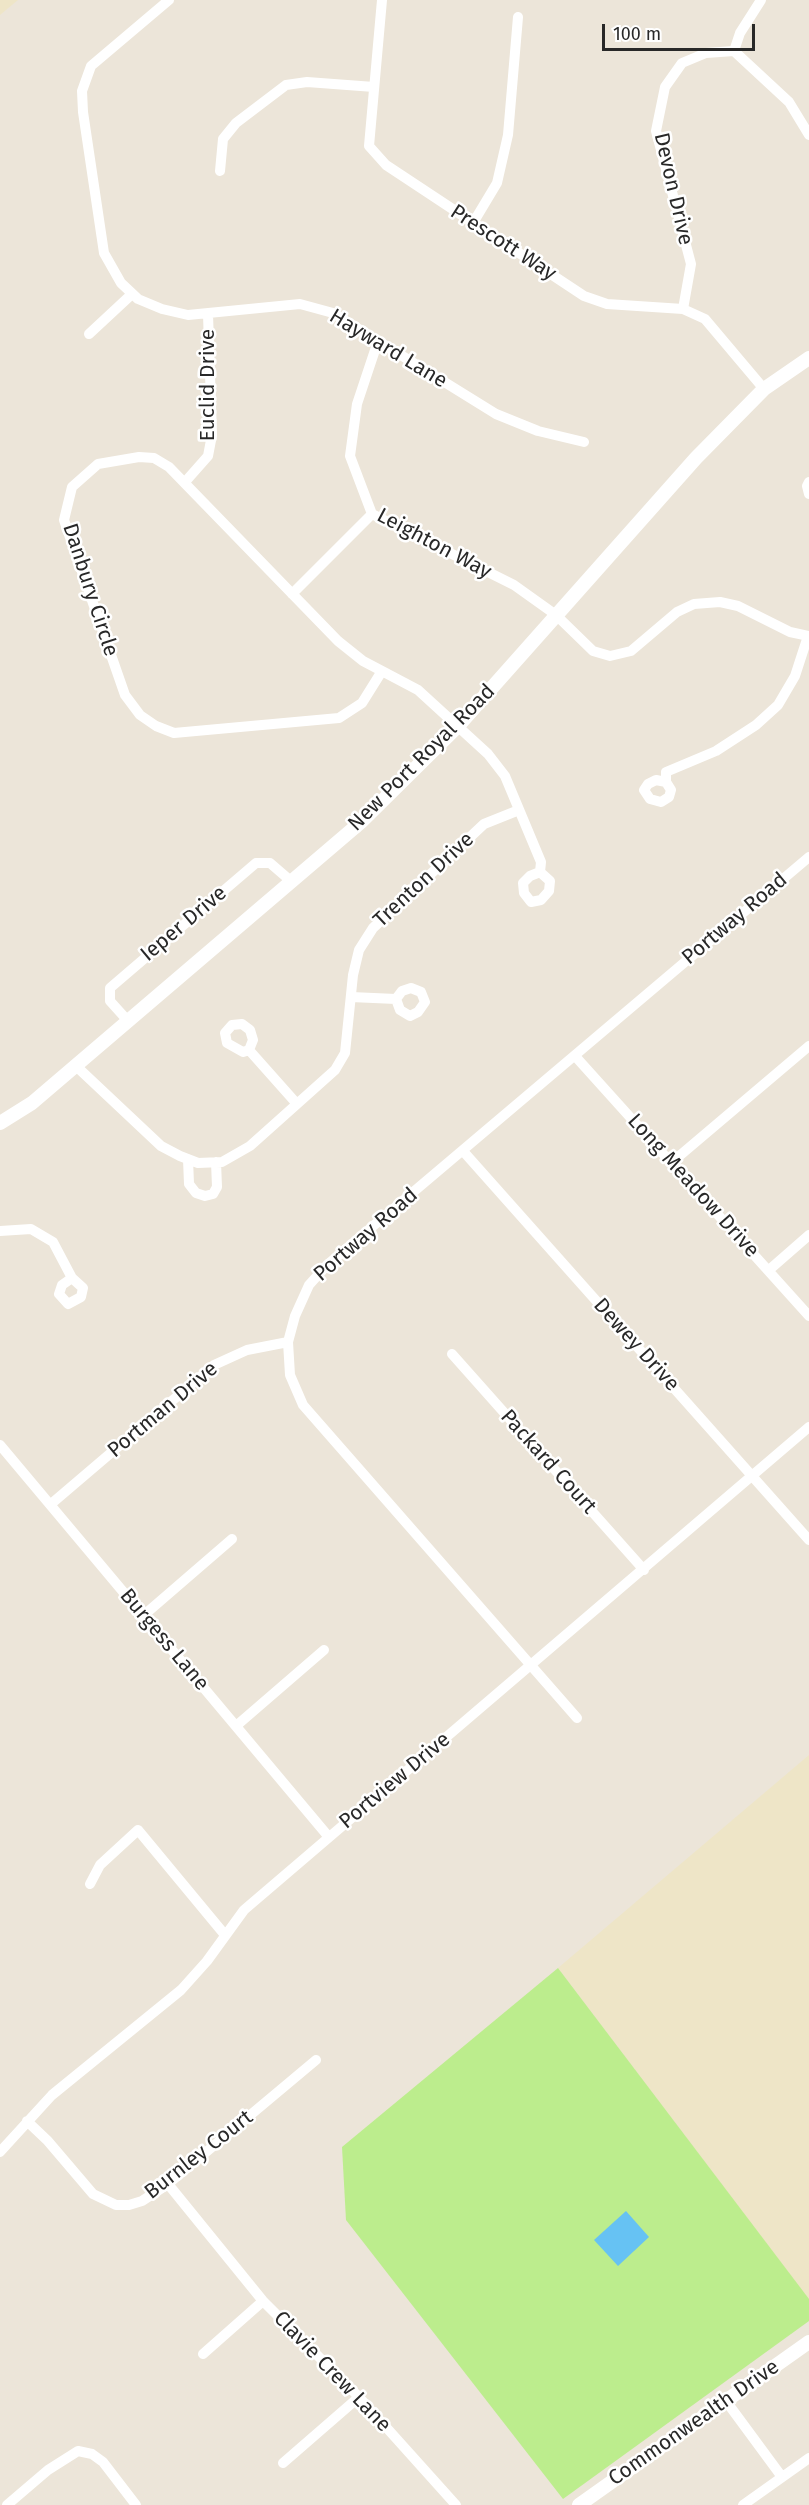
<!DOCTYPE html>
<html>
<head>
<meta charset="utf-8">
<style>
	body { margin:0 }
	#map { position:relative; width:809px; height:2505px; overflow:hidden; background:#ece5d9; font-family:"Fira Sans",sans-serif }
	canvas { display:block }
	.scale { position:absolute; left:602px; top:24px; width:153px; height:27px; box-sizing:border-box; border:3px solid #282828; border-top:0; padding-left:8px; font-size:18px; line-height:21px; white-space:nowrap; color:#282828; -webkit-text-stroke:4px #fff; paint-order:stroke }
</style>
</head>
<body>
<div id="map">
<canvas width="809" height="2505"></canvas>
<div class="scale">100 m</div>
</div>
<script>
const ctx = document.querySelector('canvas').getContext('2d');
ctx.lineJoin = 'round';
function fillPath(path, color) {
  ctx.fillStyle = color;
  ctx.fill(path, 'evenodd');
}
function poly(rows) {
  const path = new Path2D();
  for (const r of rows) {
    path.moveTo(r[0], r[1]);
    for (let i = 2; i < r.length; i += 2) path.lineTo(r[i], r[i + 1]);
  }
  return path;
}
function strokePath(path, color, width, dash) {
  ctx.strokeStyle = color;
  ctx.lineWidth = width;
  ctx.lineCap = dash ? 'butt' : 'round';
  ctx.setLineDash(dash || []);
  ctx.stroke(path);
}
function drawText(font, color, halo, rows, align = 'center') {
  ctx.font = font + ' "Fira Sans",sans-serif';
  ctx.lineWidth = 5;
  ctx.setLineDash([]);
  ctx.textBaseline = 'middle';
  ctx.strokeStyle = halo;
  ctx.fillStyle = color;
  for (const [text, x, y, turn = 0] of rows) {
    ctx.save();
    ctx.translate(x, y);
    ctx.rotate((+turn || 0) * Math.PI / 180);
    ctx.textAlign = isNaN(turn) ? turn : align;
    if (halo) ctx.strokeText(text, 0, 0);
    ctx.fillText(text, 0, 0);
    ctx.restore();
  }
}
const education = poly([
	[0,0,18,0,0,15],
	[809,1755,809,2300,558,1968]
]);
const pitch = poly([
	[558,1968,809,2299,809,2321,563,2499,346,2220,342,2147]
]);
const water = poly([
	[626,2211,649,2237,618,2266,594,2240]
]);
const minor = poly([
	[169,0,91,66,82,91,83,112,104,253,121,283,138,299,162,309,188,315,300,304,333,313,496,414,538,431,584,442],
	[382,0,369,146,386,165,584,296,607,304,683,309,705,319,764,389],
	[734,51,740,33,761,0],
	[220,171,223,139,236,123,286,85,307,82,374,87],
	[473,223,497,183,508,135,518,17],
	[683,309,691,264,656,131,665,87,682,63,706,53,734,51,789,102,809,135],
	[89,334,132,294],
	[378,341,357,404,350,456,372,514,514,585,556,615,593,651,610,656,631,651,677,612,694,604,720,602,738,606,790,632,809,636],
	[185,482,208,456,212,435,208,314],
	[809,482,807,486,809,494],
	[292,594,372,514],
	[382,671,362,703,339,718,174,733,156,726,140,715,125,695,64,520,72,487,98,464,139,457,154,458,169,467,338,641,363,661,382,671,418,690,488,754,505,776,541,862,540,872,550,881,549,891,541,900,531,902,524,893,523,883,530,876,540,872],
	[666,782,671,790,669,797,661,802,650,799,644,790,648,784,656,780,666,782,666,772,716,751,756,725,778,705,795,676,808,636],
	[351,997,396,999,402,991,411,988,421,992,425,1002,418,1012,410,1016,400,1010,396,999],
	[128,1021,110,1001,110,988,256,863,270,863,292,882],
	[249,1050,243,1052,227,1043,225,1033,232,1025,242,1024,250,1030,253,1040,249,1050,297,1104],
	[575,1056,809,1316],
	[76,1066,161,1146,180,1156,198,1163,222,1162,250,1146,335,1070,345,1053,353,975,359,950,373,928,484,824,519,810],
	[463,1151,809,1540],
	[188,1159,189,1184,196,1193,205,1196,213,1194,217,1187,216,1162],
	[671,1163,809,1046],
	[0,1231,31,1229,53,1242,72,1278,83,1288,81,1297,68,1304,59,1294,62,1285,72,1278],
	[769,1270,809,1235],
	[452,1354,644,1570],
	[0,1445,328,1836],
	[51,1504,214,1365,247,1350,288,1342],
	[144,1615,232,1539],
	[577,1718,303,1405,290,1375,288,1342,295,1316,309,1285,327,1265,809,857],
	[236,1726,324,1650],
	[90,1884,100,1865,138,1830,225,1935],
	[27,2121,47,2140,93,2194,116,2205,129,2205,142,2201,168,2184,316,2060],
	[0,2152,52,2095,181,1990,207,1961,244,1910,809,1427],
	[168,2184,263,2301,359,2397,456,2505],
	[203,2354,263,2301],
	[726,2401,782,2477],
	[283,2463,359,2397],
	[7,2505,48,2470,78,2451,92,2454,103,2462,136,2505],
	[743,2505,809,2458]
]);
const tertiary = poly([
	[0,1123,32,1103,361,822,458,726,696,458,764,389,809,358],
	[579,2505,809,2342]
]);
const streetNames = [
	["Devon Drive",673,189,77],
	["Prescott Way",503,243,33],
	["Hayward Lane",388,349,31],
	["Euclid Drive",208,385,-90],
	["Leighton Way",434,544,28],
	["Danbury Circle",90,590,72],
	["New Port Royal Road",422,758,-45],
	["Trenton Drive",424,880,-43],
	["Portway Road",735,919,-40],
	["Ieper Drive",184,924,-40],
	["Long Meadow Drive",693,1186,48],
	["Portway Road",366,1235,-41],
	["Dewey Drive",636,1345,48],
	["Portman Drive",163,1410,-40],
	["Packard Court",548,1462,48],
	["Burgess Lane",164,1640,50],
	["Portview Drive",395,1781,-40],
	["Burnley Court",199,2155,-38],
	["Clavie Crew Lane",332,2372,46],
	["Commonwealth Drive",694,2423,-35]
];
fillPath(education, '#eee5c7');
fillPath(pitch, '#bced8d');
fillPath(water, '#66c2f3');
strokePath(minor, '#fff', 10);
strokePath(tertiary, '#fff', 14);
drawText('21px', '#282828', '#fff', streetNames);
</script>
</body>
</html>
